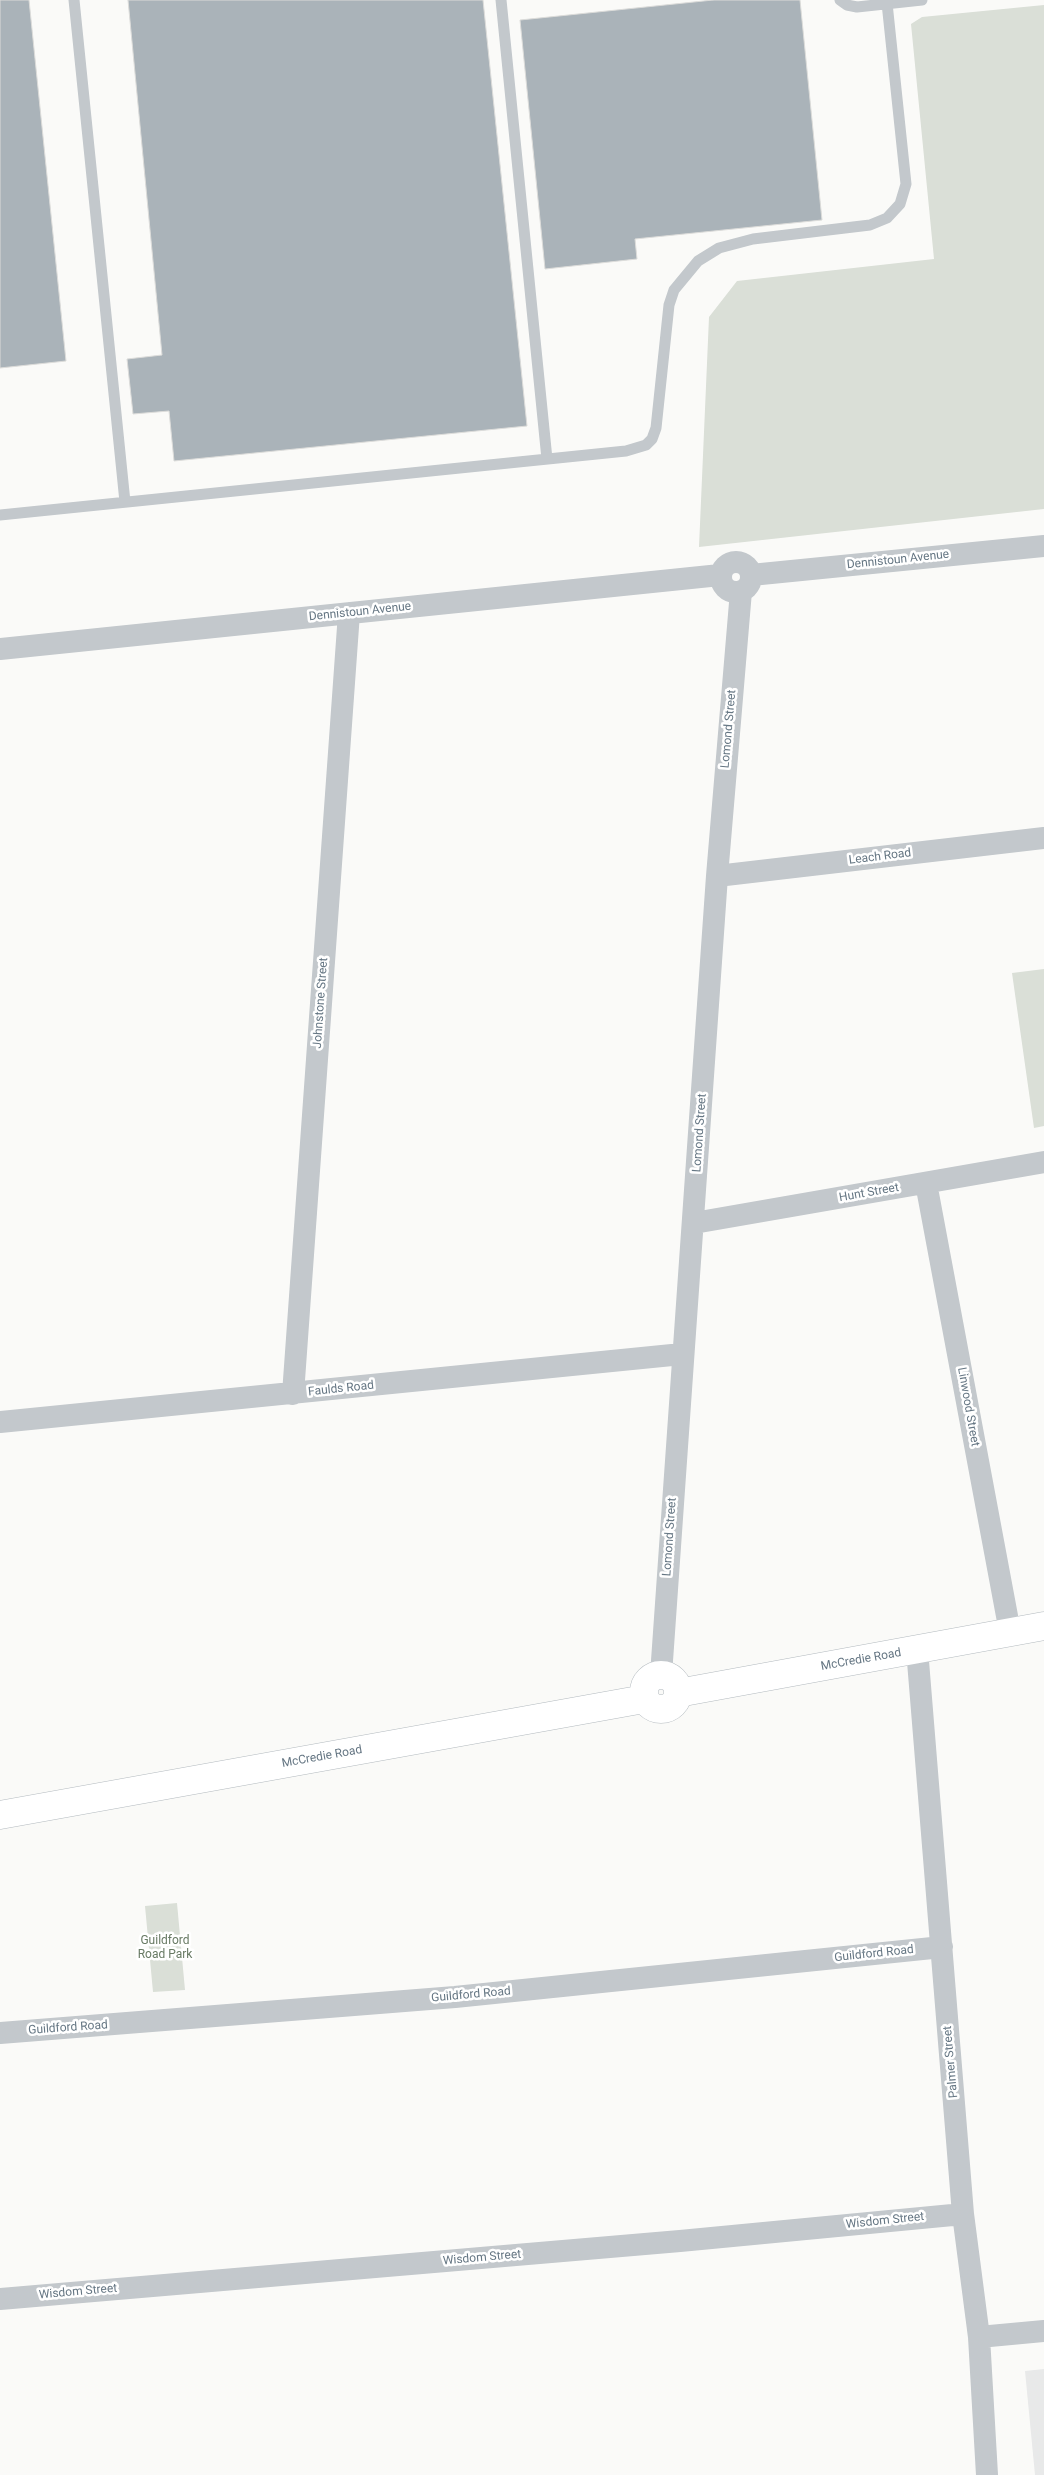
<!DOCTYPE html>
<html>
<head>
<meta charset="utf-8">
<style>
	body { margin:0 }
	canvas { display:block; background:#fafaf8 }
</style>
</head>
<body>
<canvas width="1044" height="2475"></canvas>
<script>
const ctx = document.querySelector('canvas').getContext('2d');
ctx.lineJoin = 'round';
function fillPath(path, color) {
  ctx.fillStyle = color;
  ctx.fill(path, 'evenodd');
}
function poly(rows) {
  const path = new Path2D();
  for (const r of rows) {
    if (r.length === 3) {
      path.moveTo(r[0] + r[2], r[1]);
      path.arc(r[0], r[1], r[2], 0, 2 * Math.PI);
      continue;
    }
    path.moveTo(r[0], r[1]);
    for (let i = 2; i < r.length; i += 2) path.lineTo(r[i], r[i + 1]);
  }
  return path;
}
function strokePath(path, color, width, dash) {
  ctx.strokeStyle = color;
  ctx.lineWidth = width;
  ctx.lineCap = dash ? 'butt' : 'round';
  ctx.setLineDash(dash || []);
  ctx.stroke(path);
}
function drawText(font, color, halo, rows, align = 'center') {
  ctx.font = font + ' Roboto,sans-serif';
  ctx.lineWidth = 5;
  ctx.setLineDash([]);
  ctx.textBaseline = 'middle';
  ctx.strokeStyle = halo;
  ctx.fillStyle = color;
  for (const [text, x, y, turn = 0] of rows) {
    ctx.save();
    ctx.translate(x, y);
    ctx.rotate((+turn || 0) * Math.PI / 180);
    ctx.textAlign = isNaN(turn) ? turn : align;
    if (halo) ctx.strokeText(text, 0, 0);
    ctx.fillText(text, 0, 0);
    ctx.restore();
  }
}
const built = poly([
	[1044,2369,1044,2475,1035,2475,1025,2371]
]);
const green = poly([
	[1044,5,1044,509,699,547,709,317,737,281,934,259,911,24,922,17],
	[1044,969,1044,1126,1034,1128,1012,973],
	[177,1903,185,1990,153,1992,145,1906]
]);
const building = poly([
	[0,0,29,0,66,361,0,368,0,0],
	[128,0,483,0,527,426,174,461,169,411,133,414,127,359,162,355,128,0],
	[713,0,800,0,822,220,635,239,637,259,545,269,520,20,713,0]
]);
const lane = poly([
	[74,0,125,502],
	[501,0,547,459],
	[840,0,847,5,857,7,922,0],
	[0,515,626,451,646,445,652,439,656,428,669,305,674,290,698,261,719,248,753,239,870,225,887,218,900,204,906,184,887,3]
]);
const street = poly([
	[736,577,15],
	[751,575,1044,546],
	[0,649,720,575],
	[717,876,1044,838],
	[926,1183,1010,1632],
	[694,1223,1044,1162],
	[293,1394,349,613],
	[0,1422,682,1354],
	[917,1649,963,2214,979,2337,987,2475],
	[661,1675,717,876,741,591],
	[0,2033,455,1997,942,1947],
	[0,2299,680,2241,963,2214],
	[979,2337,1044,2331]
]);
const secondary = poly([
	[661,1692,17],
	[678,1693,1044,1626],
	[0,1815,644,1699]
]);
const streetNames = [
	["Dennistoun Avenue",898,560,-6],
	["Dennistoun Avenue",360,612,-6],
	["Lomond Street",729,729,-85],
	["Leach Road",880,857,-7],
	["Johnstone Street",321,1003,-86],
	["Lomond Street",700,1133,-86],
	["Hunt Street",869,1193,-10],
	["Faulds Road",341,1389,-6],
	["Linwood Street",968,1407,80],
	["Lomond Street",670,1537,-86],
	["McCredie Road",861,1660,-10],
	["McCredie Road",322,1757,-10],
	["Guildford Road",874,1954,-6],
	["Guildford Road",471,1995,-5],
	["Guildford Road",68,2028,-4],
	["Palmer Street",951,2062,-95],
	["Wisdom Street",885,2221,-6],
	["Wisdom Street",482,2258,-5],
	["Wisdom Street",78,2292,-5]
];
const parkNames = [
	["Guildford",165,1941],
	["Road Park",165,1955]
];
fillPath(built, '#e8e9e9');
fillPath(green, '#dadfd7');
fillPath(building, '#aab3b9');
strokePath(building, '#dcdcda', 1);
strokePath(secondary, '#b3babf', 29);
strokePath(lane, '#c3c8cc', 11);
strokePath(street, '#c3c8cc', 22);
strokePath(secondary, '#fff', 28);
drawText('12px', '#657683', '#fff', streetNames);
drawText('12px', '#687a64', '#fff', parkNames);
</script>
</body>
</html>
